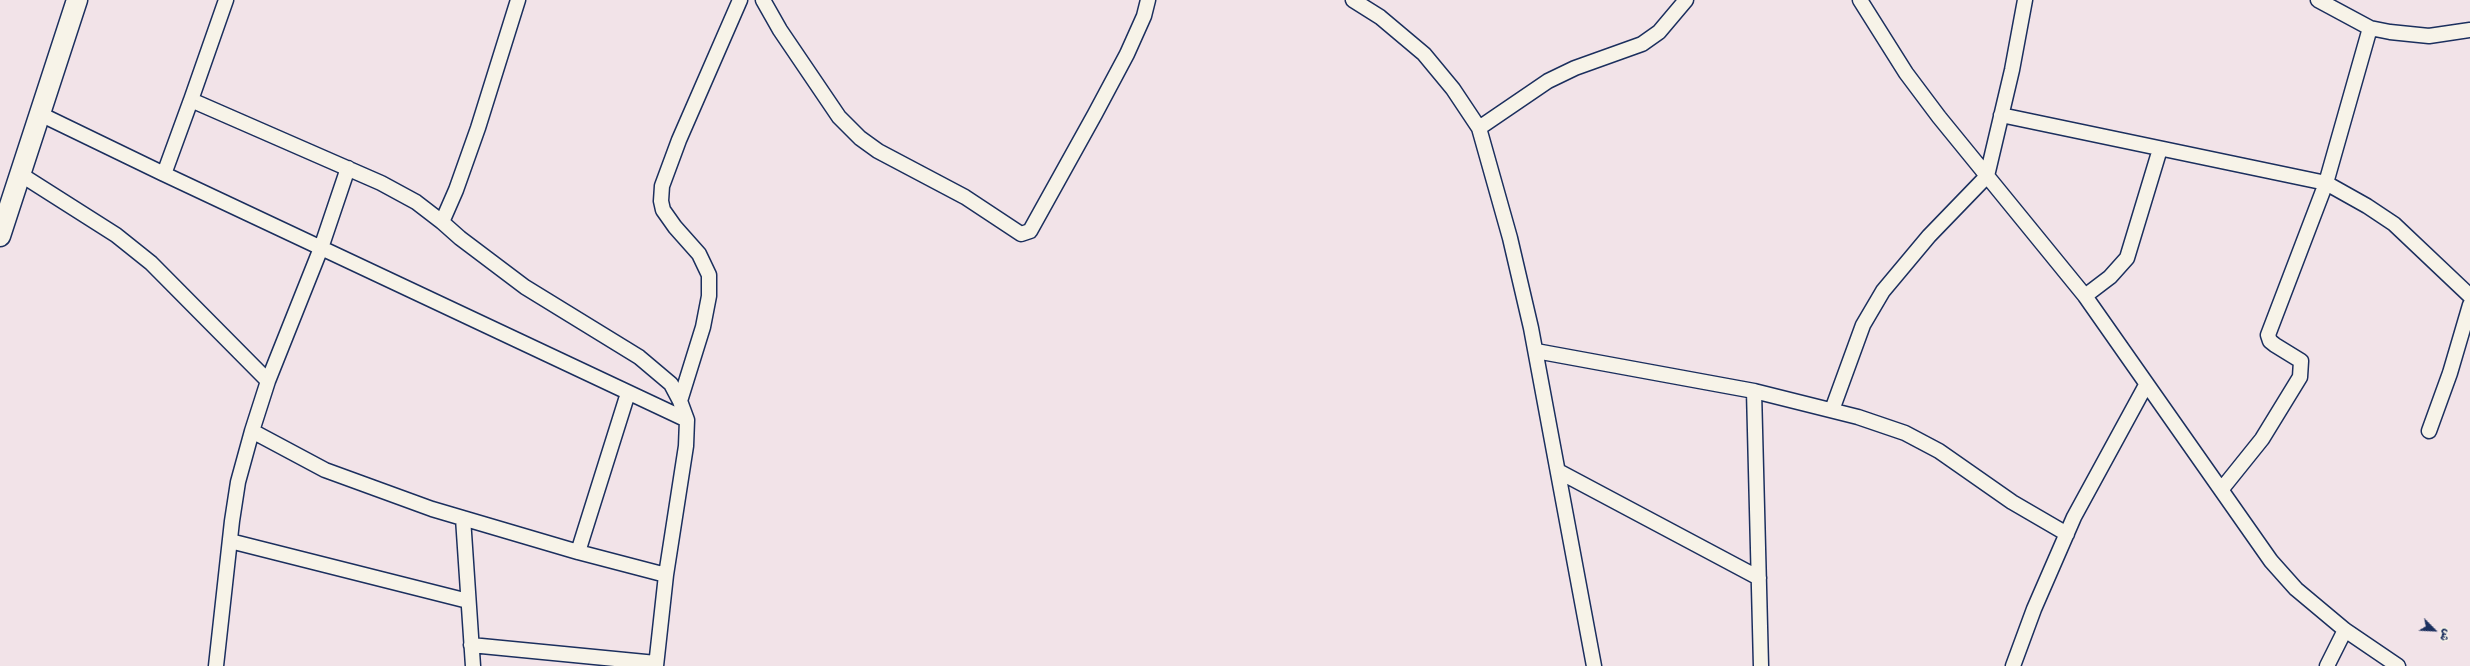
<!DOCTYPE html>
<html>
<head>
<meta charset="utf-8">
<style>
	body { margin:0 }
	#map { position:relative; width:2470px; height:666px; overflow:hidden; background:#f2e3e8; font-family:"Architects Daughter","Playpen Sans Arabic",sans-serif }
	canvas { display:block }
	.north { position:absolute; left:2414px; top:610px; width:40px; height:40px; -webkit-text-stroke:3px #f7f3e8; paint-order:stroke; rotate:114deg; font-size:11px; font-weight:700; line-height:16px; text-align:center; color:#1b2f5e }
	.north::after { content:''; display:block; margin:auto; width:14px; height:18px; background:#1b2f5e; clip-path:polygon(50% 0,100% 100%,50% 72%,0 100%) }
</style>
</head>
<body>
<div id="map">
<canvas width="2470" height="666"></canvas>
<div class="north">ش</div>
</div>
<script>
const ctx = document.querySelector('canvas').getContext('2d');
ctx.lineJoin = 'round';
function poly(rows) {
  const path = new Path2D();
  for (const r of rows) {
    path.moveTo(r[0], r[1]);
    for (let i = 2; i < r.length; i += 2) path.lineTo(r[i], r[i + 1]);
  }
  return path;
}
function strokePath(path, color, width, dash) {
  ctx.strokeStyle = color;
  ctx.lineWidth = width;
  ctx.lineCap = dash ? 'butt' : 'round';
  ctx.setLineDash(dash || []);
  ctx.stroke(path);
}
const street = poly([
	[226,0,191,100,381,183,416,202,442,222],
	[518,0,478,128,456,190,442,222,460,238,525,287,639,357,671,384,680,401,687,420,686,446,666,575,656,666],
	[763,0,780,30,839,117,860,138,878,151,965,197,1021,234,1030,231,1095,114,1127,54,1144,16,1148,0],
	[1353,0,1380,17,1424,54,1453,89,1479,128,1510,238,1531,328,1594,666],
	[1860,0,1906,73,1939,117,2085,296,2271,561,2296,589,2345,630,2398,666],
	[2318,0,2370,28,2390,32,2429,36,2470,30],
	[2370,28,2326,183,2367,206,2394,224,2470,296],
	[40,114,164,174,191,100],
	[2001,115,2326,183,2268,335,2270,341,2275,345,2301,361,2300,377,2262,439,2221,490],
	[1479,128,1548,81,1575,68,1642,44,1659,32,1686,0],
	[20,174,116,235,151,263,268,381,252,431,325,470,432,509,578,552,666,575],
	[164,174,687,420],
	[2085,296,2110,277,2127,258,2160,149],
	[1536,351,1754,391,1761,666],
	[268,381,321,248,348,168],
	[1754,391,1858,417,1905,433,1939,451,2012,502,2067,534],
	[680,401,703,327,709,296,709,275,699,254,675,227,663,210,661,201,662,186,679,140,740,0],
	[1832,410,1863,325,1883,291,1929,236,1987,176,2012,70,2025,0],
	[2429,431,2450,373,2470,305],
	[1558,471,1759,578],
	[463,518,473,666],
	[230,541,468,601],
	[578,552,628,393],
	[471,645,656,663],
	[216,666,232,521,238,482,252,431],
	[2013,666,2034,609,2074,517,2146,385],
	[2327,666,2345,630]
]);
const secondary = poly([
	[0,236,77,0]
]);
strokePath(street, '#1b2f5e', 17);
strokePath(secondary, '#1b2f5e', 23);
strokePath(street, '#f7f3e8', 14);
strokePath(secondary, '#f7f3e8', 20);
</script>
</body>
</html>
